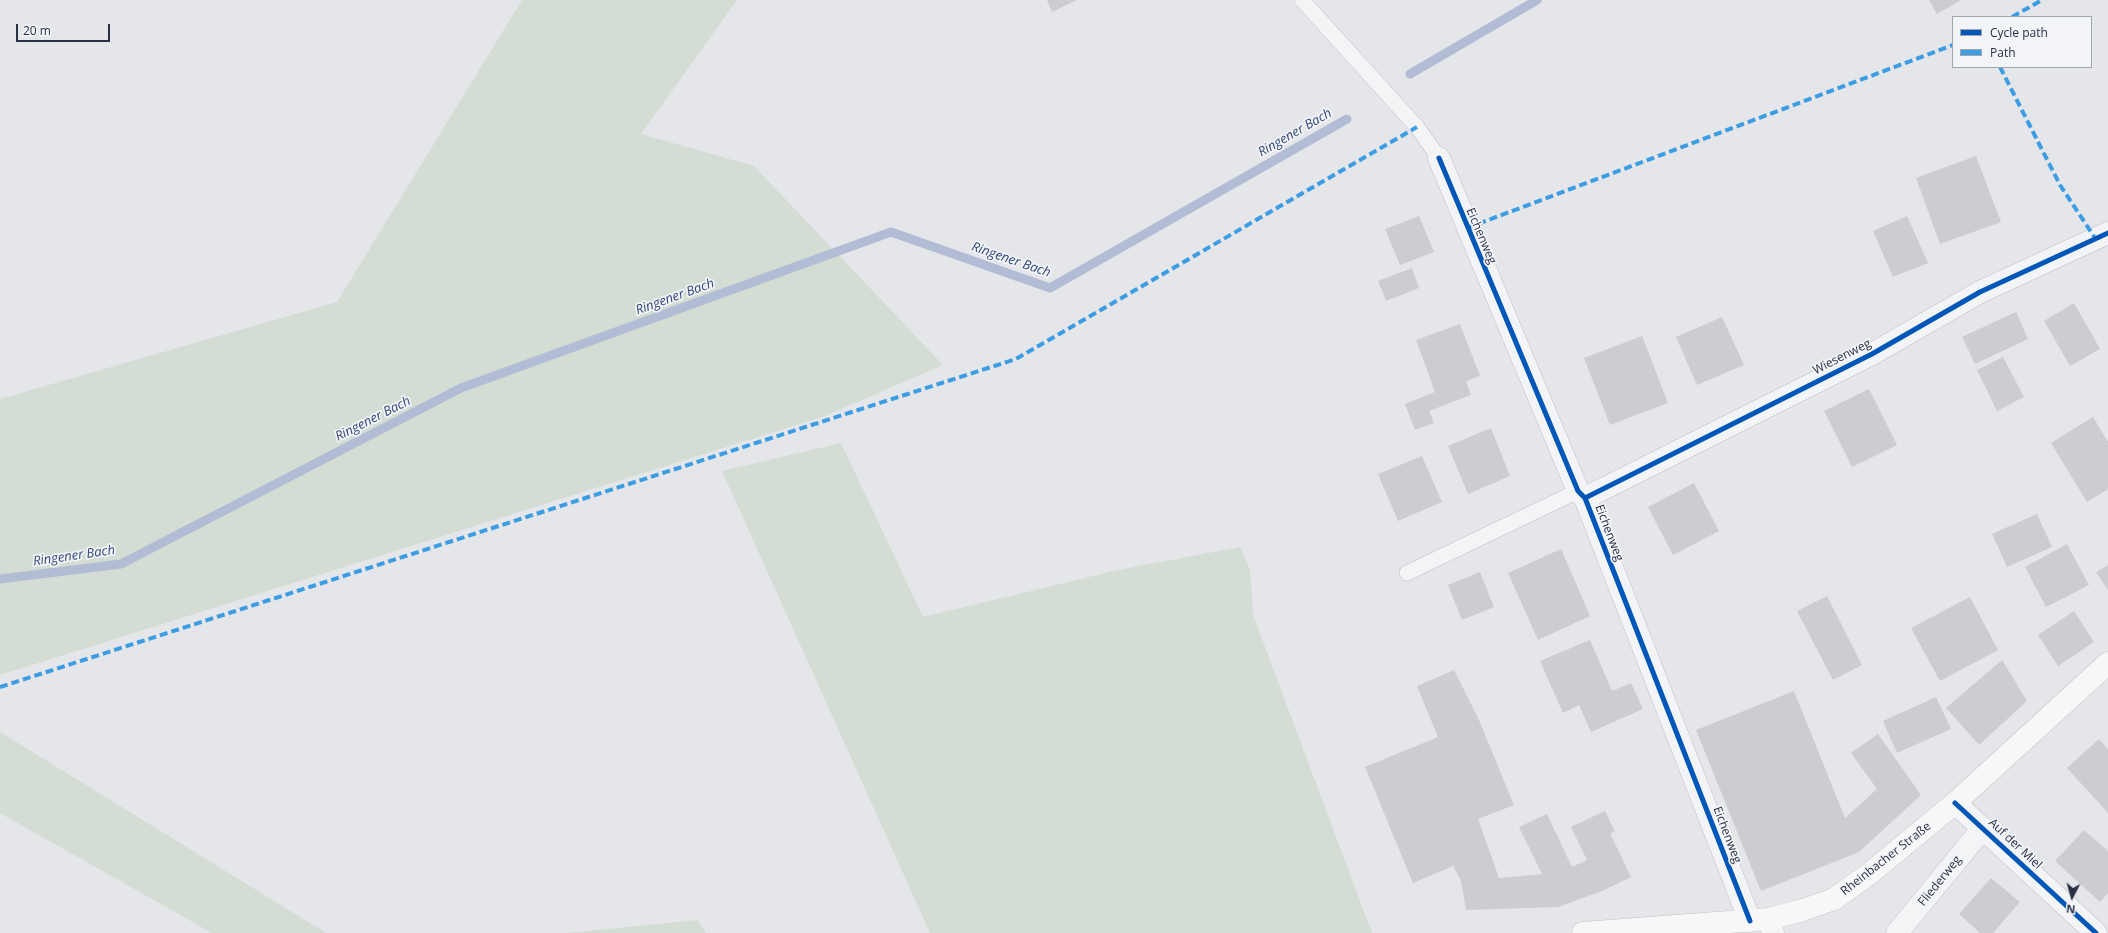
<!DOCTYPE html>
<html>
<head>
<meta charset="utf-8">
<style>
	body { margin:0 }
	#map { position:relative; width:2108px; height:933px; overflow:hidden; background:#e4e6e9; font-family:"Open Sans",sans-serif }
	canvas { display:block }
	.legend { position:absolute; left:1952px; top:16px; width:140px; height:52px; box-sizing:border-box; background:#f2f4f8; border:1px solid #a2a5b0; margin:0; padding:5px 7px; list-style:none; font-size:12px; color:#292f44 }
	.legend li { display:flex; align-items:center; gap:8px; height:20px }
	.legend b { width:20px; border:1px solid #a2a5b0 }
	.north { position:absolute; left:2052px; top:877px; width:40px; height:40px; -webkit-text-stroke:3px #f2f4f8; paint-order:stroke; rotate:186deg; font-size:11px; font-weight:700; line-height:16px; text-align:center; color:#292f44 }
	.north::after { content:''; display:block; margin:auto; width:14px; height:18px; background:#292f44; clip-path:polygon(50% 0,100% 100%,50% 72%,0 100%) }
	.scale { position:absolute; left:16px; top:24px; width:94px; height:18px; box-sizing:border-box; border:2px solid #292f44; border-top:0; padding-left:5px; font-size:12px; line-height:14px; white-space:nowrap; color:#292f44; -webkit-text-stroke:3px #f2f4f8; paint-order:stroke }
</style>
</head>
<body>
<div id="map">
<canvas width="2108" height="933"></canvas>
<ul class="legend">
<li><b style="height:5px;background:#0057b8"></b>Cycle path</li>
<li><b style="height:5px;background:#3d9de3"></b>Path</li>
</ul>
<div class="north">N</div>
<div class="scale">20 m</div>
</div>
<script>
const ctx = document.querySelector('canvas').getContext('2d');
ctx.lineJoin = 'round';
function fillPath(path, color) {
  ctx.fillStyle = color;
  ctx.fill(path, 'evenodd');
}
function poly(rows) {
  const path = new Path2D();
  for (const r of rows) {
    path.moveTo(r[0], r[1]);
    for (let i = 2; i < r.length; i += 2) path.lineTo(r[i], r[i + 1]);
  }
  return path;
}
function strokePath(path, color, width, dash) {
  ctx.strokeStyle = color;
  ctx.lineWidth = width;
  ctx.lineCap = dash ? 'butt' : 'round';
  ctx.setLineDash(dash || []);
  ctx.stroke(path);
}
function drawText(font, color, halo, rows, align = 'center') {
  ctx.font = font + ' "Open Sans",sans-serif';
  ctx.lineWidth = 3.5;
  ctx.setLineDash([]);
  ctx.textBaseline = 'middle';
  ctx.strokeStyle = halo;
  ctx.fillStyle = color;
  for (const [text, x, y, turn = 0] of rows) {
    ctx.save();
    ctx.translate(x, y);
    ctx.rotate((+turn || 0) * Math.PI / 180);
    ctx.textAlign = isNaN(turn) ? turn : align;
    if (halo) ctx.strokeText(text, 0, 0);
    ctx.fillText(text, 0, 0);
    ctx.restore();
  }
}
const green = poly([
	[522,0,737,0,641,134,754,166,943,365,825,416,0,675,0,399,337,302],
	[841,443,923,617,1118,570,1240,547,1250,570,1253,615,1372,933,930,933,722,471],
	[0,732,326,933,212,933,0,813],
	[698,920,706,933,567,933]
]);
const stream = poly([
	[1410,74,1537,0],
	[0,579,121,564,461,388,891,232,1050,288,1347,119]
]);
const building = poly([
	[1047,0,1077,0,1052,12],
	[1929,0,1961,0,1937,14],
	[1976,156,2001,222,1940,244,1916,178],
	[1419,216,1434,252,1400,265,1385,229],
	[1907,216,1928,263,1893,277,1873,231],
	[1412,268,1419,288,1386,301,1378,281],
	[2074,303,2100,349,2070,366,2044,321],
	[2016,312,2028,339,1975,364,1962,337],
	[1722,317,1744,365,1697,385,1676,337],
	[1460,324,1480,376,1466,381,1471,395,1429,411,1434,423,1415,430,1405,404,1435,392,1416,340],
	[1642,336,1668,403,1610,425,1584,358],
	[2003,357,2024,397,1997,411,1977,370],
	[1869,389,1897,445,1852,467,1824,411],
	[2093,417,2108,442,2108,489,2087,502,2051,443],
	[1491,428,1510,476,1468,494,1448,446],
	[1422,456,1442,502,1398,521,1378,474],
	[1694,483,1719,531,1673,555,1648,507],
	[2037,514,2052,547,2007,567,1992,534],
	[2067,544,2089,585,2046,607,2025,567],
	[1561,549,1590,616,1538,640,1508,573],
	[2108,565,2108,590,2096,572],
	[1480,572,1494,607,1462,620,1448,585],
	[1827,596,1862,665,1833,680,1797,611],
	[1970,597,1998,650,1940,681,1911,628],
	[2074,611,2094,642,2058,666,2038,635],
	[1590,640,1612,691,1631,683,1643,709,1591,732,1579,705,1563,713,1540,661],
	[2002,660,2027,701,1979,745,1946,708],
	[1454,670,1479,720,1514,805,1478,819,1499,878,1542,874,1519,827,1547,814,1572,867,1587,860,1571,827,1605,811,1615,832,1610,833,1631,877,1602,891,1558,907,1466,910,1461,881,1453,866,1413,883,1365,767,1438,737,1417,686],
	[1794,691,1845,818,1877,789,1851,753,1878,734,1921,795,1859,852,1761,891,1696,730],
	[1936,697,1951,729,1897,753,1883,721],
	[2099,739,2108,749,2108,813,2067,768],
	[2084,830,2108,851,2108,893,2100,902,2055,861],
	[1991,878,2020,902,1993,933,1980,933,1959,914]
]);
const lane = poly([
	[1302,0,1417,127,1439,158],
	[1407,573,1578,491]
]);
const street = poly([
	[1439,158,1578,491,1585,498,1750,921],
	[1585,498,1872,354,1980,292,2108,233],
	[1955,803,2096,933],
	[1769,919,1773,933],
	[1897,933,1983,828]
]);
const secondary = poly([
	[1583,933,1769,919,1803,910,1834,899,1869,874,1955,803,2108,663]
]);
const quiet = poly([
	[2012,17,2042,0],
	[2000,67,2060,185,2095,238],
	[1467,228,1953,45],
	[0,687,1016,359,1417,127]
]);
const cycleway = poly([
	[1439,158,1578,491,1585,498,1750,921],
	[1585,498,1872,354,1980,292,2108,233],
	[1955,803,2096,933]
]);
const streetNames = [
	["Eichenweg",1481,236,67],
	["Wiesenweg",1842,357,-27],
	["Eichenweg",1609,533,69],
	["Eichenweg",1727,835,69],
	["Auf der Miel",2015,844,43],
	["Rheinbacher Straße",1886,859,-38],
	["Fliederweg",1940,881,-51]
];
const waterNames = [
	["Ringener Bach",1295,133,-30],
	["Ringener Bach",1011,260,19],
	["Ringener Bach",675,297,-20],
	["Ringener Bach",373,419,-27],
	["Ringener Bach",74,556,-8]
];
fillPath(green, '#d3ddd4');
strokePath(stream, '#b2bdd5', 9);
fillPath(building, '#cbcdd1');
strokePath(lane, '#c1c2c7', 16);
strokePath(street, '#c1c2c7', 23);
strokePath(secondary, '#c1c2c7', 23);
strokePath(lane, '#f3f4f6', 15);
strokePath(street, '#f3f4f6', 22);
strokePath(secondary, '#f7f7f7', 22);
strokePath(quiet, '#3d9de3', 4, [8, 4]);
strokePath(cycleway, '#0057b8', 5);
drawText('12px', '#292f44', '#f2f4f8', streetNames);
drawText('italic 13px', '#31477b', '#f2f4f8', waterNames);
</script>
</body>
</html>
